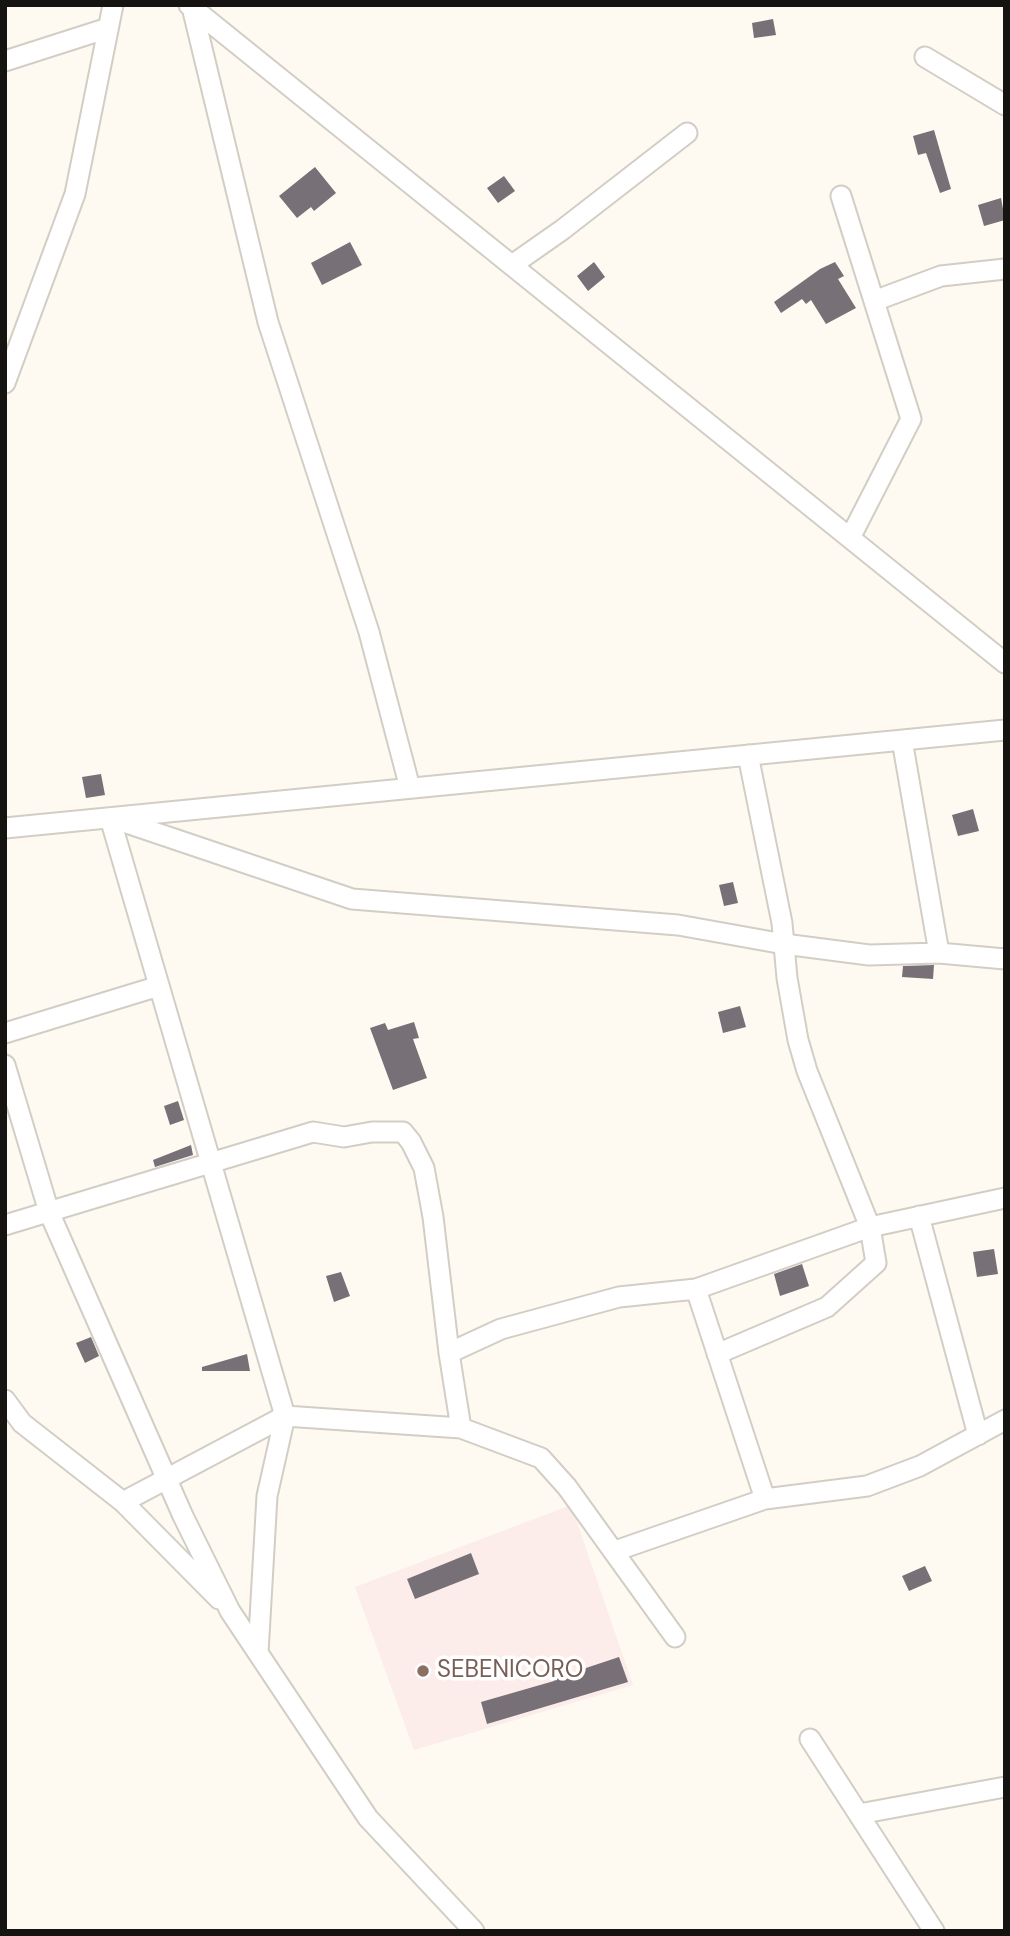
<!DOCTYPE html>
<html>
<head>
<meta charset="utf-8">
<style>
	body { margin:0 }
	#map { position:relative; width:1010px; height:1936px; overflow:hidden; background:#fefaf1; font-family:"DM Sans",sans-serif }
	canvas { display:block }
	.frame { position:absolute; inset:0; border:7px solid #161411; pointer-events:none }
</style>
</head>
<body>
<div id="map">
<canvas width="1010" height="1936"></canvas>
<div class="frame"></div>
</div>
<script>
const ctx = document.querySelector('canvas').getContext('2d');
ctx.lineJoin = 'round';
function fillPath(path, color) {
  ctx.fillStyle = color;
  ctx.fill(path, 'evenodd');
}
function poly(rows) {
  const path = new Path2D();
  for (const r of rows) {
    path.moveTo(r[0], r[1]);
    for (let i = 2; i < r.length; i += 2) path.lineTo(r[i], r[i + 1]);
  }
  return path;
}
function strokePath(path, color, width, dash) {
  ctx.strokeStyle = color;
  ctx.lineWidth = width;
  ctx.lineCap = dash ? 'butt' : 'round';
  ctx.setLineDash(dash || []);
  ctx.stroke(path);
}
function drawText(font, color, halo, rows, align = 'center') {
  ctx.font = font + ' "DM Sans",sans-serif';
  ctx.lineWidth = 7;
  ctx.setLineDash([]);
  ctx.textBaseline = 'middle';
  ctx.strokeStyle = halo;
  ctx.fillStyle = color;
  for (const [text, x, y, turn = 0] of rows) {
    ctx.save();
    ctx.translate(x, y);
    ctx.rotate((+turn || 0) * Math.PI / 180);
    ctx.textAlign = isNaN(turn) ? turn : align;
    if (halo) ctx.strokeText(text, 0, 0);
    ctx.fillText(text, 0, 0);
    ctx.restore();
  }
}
const education = poly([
	[571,1505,633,1685,414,1750,355,1587]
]);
const building = poly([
	[773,19,776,35,754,38,752,23],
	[934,130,951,189,940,193,926,153,918,155,913,136],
	[315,167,336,193,314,211,311,207,297,218,279,196],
	[504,176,515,191,498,203,487,188],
	[1001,198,1005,220,984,226,978,205],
	[350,242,362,265,322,285,311,263],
	[594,262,605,277,588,291,577,276],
	[835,262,844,276,838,279,856,308,826,324,811,300,806,304,802,299,781,313,774,302,820,269],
	[101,774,105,795,86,798,82,777],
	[973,809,979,831,958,836,952,815],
	[733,882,738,903,724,906,719,885],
	[934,965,933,979,902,977,903,966],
	[740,1006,746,1027,723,1033,718,1012],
	[414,1022,419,1038,413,1039,427,1078,393,1090,370,1028,385,1023,388,1030],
	[178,1101,184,1120,170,1125,164,1106],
	[191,1145,193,1155,155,1167,153,1160],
	[994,1249,998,1274,977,1277,973,1252],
	[802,1264,809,1286,780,1296,774,1274],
	[341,1272,350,1296,334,1302,326,1276],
	[91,1337,99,1356,85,1363,76,1343],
	[247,1354,250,1371,202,1371,202,1367],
	[471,1553,479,1574,415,1599,407,1579],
	[925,1566,932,1581,909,1591,902,1576],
	[619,1657,628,1682,487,1724,481,1702,554,1681,553,1679]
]);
const minor = poly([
	[189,5,1005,663],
	[192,7,268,322,369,632,410,788],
	[925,57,1005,105],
	[5,61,108,28],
	[841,196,911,419,850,538],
	[512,265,562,230,687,133],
	[874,301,941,276,1005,269],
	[5,383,75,194,113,5],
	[902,740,939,953],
	[110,818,285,1416,267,1496,258,1653],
	[118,820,352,899,678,925,784,944,869,955,939,953,1005,959],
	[5,828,1005,730],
	[5,1033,159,986],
	[5,1065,49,1212,183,1516,230,1611,368,1818,474,1931],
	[919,1216,978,1435],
	[5,1225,313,1132,344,1137,372,1132,403,1132,411,1142,424,1168,433,1217,449,1353,461,1428],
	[696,1289,765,1499],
	[449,1353,501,1329,619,1297,696,1289,870,1227,1005,1198],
	[717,1354,827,1307,876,1263,870,1227,807,1071,798,1040,787,978,782,923,748,755],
	[5,1400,22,1423,123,1502,219,1599],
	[123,1502,285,1416,461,1428,541,1458,567,1487,675,1637],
	[615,1551,765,1499,867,1486,920,1466,1005,1420],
	[810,1739,934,1931],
	[859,1814,1005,1787]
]);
const markers = [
	[423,1671,7,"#8d6e63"]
];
const educationNames = [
	["SEBENICORO",437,1671]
];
fillPath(education, '#fcecea');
fillPath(building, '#777076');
strokePath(minor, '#d2cec5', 23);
strokePath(minor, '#fff', 19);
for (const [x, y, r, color] of markers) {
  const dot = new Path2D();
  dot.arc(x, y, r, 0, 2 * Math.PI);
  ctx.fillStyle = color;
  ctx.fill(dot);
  strokePath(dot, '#fff', 2.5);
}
drawText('24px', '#785e54', '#fff', educationNames, 'left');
</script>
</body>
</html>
